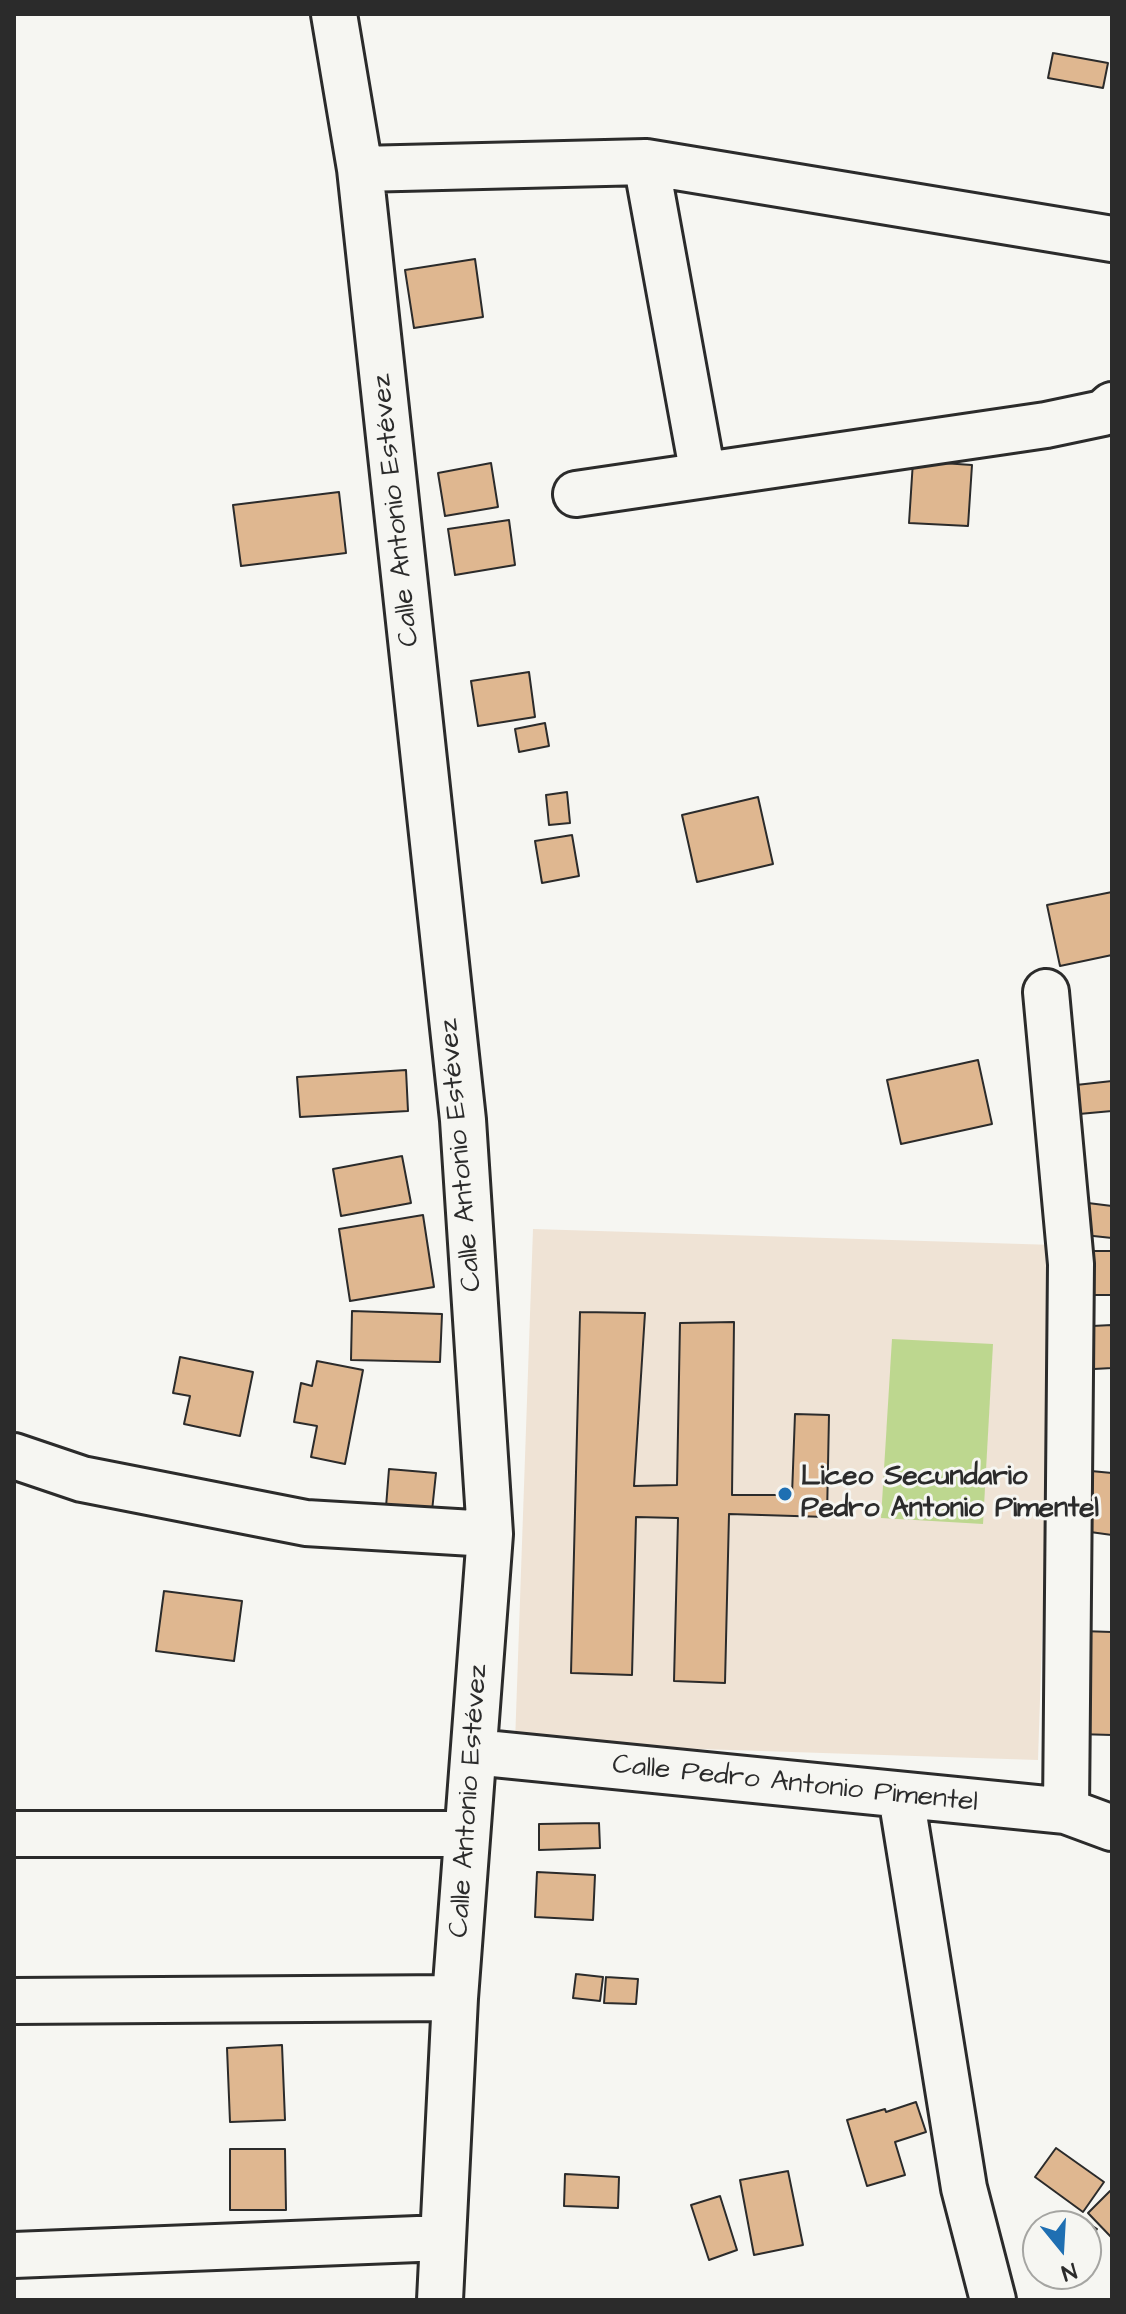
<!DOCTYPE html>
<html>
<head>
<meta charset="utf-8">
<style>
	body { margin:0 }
	#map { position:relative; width:1126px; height:2314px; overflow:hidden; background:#f6f6f2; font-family:"Architects Daughter",sans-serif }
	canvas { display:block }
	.frame { position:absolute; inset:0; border:16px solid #2b2b2b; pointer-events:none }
	.north { position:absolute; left:1022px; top:2210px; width:80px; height:80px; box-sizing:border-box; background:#f6f6f2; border:2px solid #a5a5a2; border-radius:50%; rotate:162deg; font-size:22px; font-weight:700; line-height:32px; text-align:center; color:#2b2b2b }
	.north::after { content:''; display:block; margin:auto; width:28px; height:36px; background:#1f6fb2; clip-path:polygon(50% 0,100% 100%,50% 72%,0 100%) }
</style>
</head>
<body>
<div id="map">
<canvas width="1126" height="2314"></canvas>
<div class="frame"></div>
<div class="north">N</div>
</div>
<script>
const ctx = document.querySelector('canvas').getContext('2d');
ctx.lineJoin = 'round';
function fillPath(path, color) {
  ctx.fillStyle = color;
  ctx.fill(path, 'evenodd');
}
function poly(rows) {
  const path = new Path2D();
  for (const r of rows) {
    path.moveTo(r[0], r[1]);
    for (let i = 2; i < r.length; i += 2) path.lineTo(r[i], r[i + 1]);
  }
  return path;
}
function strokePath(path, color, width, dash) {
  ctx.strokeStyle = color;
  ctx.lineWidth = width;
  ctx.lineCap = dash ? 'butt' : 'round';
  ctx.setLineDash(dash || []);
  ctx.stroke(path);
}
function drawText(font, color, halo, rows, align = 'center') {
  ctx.font = font + ' "Architects Daughter",sans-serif';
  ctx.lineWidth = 6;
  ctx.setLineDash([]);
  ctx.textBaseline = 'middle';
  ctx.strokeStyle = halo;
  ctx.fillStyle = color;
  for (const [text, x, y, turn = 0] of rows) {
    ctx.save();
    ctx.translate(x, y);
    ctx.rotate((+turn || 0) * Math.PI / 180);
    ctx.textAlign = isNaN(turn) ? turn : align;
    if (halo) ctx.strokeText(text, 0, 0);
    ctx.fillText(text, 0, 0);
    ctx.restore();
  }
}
const built = poly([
	[533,1229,1055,1245,1038,1760,515,1743]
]);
const green = poly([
	[892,1339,993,1344,983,1524,881,1518]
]);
const building = poly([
	[1053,53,1108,63,1103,88,1048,78,1053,53],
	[475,259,483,317,414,328,405,270,475,259],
	[913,461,972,465,968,526,909,523,913,461],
	[491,463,498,507,445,516,438,473,491,463],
	[339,492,346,553,241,566,233,505,339,492],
	[509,520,515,565,455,575,448,529,509,520],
	[529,672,535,717,478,726,471,681,529,672],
	[545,723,549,746,519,752,515,729,545,723],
	[567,792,570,823,549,825,546,795,567,792],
	[758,797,773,864,697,882,682,815,758,797],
	[572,835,579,876,542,883,535,841,572,835],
	[1112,892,1112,955,1060,966,1047,905,1112,892],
	[978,1060,992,1124,901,1144,887,1080,978,1060],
	[406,1070,408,1111,300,1117,297,1077,406,1070],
	[1112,1081,1112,1111,1079,1114,1076,1085,1112,1081],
	[402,1156,411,1203,341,1216,333,1169,402,1156],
	[1088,1203,1112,1206,1112,1238,1084,1235,1088,1203],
	[423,1215,434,1287,350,1301,339,1229,423,1215],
	[1088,1251,1112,1251,1112,1295,1088,1295,1088,1251],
	[352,1311,442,1314,440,1362,351,1360,352,1311],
	[580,1312,645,1313,634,1486,677,1485,680,1323,734,1322,732,1495,792,1495,795,1414,829,1415,827,1517,729,1514,725,1683,674,1681,678,1518,636,1517,632,1675,571,1673,580,1312],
	[1112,1325,1112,1368,1094,1369,1092,1326,1112,1325],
	[180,1357,253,1372,240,1436,184,1424,190,1396,173,1393,180,1357],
	[317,1361,363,1370,345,1464,311,1457,317,1426,294,1422,301,1383,312,1386,317,1361],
	[389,1469,436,1473,432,1511,386,1507,389,1469],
	[1091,1471,1112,1473,1112,1535,1083,1531,1091,1471],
	[164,1591,242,1601,234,1661,156,1651,164,1591],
	[1081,1631,1112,1632,1112,1735,1077,1734,1081,1631],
	[599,1823,600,1848,539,1850,539,1824,599,1823],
	[537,1872,595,1875,593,1920,535,1917,537,1872],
	[576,1974,603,1977,600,2001,573,1998,576,1974],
	[606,1977,638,1979,636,2004,604,2003,606,1977],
	[282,2045,285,2120,230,2122,227,2048,282,2045],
	[916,2102,926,2132,895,2142,905,2175,867,2186,847,2120,885,2109,886,2112,916,2102],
	[1056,2148,1104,2182,1083,2212,1035,2177,1056,2148],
	[230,2149,285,2149,286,2210,230,2210,230,2149],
	[788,2171,803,2245,754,2255,740,2180,788,2171],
	[565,2174,619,2177,618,2208,564,2206,565,2174],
	[1110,2191,1112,2193,1112,2238,1088,2213,1110,2191],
	[720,2196,737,2250,709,2260,691,2205,720,2196],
	[1082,2219,1097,2229,1086,2245,1086,2226,1077,2226,1082,2219]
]);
const minor = poly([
	[334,14,360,169,463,1120,490,1534,455,1998,440,2300],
	[646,162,703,475],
	[360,169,646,162,1112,239],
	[576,494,1046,425,1103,413,1112,405],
	[1046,992,1071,1264,1066,1811],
	[14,1456,82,1479,306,1523,490,1534],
	[474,1752,1066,1811,1112,1828],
	[901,1796,964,2188,993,2300],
	[14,1834,467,1834],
	[14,2001,455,1998],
	[14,2255,443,2238]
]);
const markers = [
	[785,1494,8,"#1f6fb2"]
];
const streetNames = [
	["Calle Antonio Estévez",397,510,-96],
	["Calle Antonio Estévez",462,1155,-95],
	["Calle Pedro Antonio Pimentel",795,1785,6],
	["Calle Antonio Estévez",470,1801,-86]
];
const poiNames = [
	["Liceo Secundario",801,1478],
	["Pedro Antonio Pimentel",801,1510]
];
fillPath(built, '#efe3d5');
fillPath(green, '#bdd78f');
fillPath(building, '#dfb790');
strokePath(building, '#2b2b2b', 2);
strokePath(minor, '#2b2b2b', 50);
strokePath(minor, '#f6f6f2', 44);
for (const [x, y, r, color] of markers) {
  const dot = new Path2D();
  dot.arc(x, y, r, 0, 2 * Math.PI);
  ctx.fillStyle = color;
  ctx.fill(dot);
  strokePath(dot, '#f6f6f2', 3);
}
drawText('28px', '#2b2b2b', '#f6f6f2', streetNames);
drawText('bold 28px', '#2b2b2b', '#f6f6f2', poiNames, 'left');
</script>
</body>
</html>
